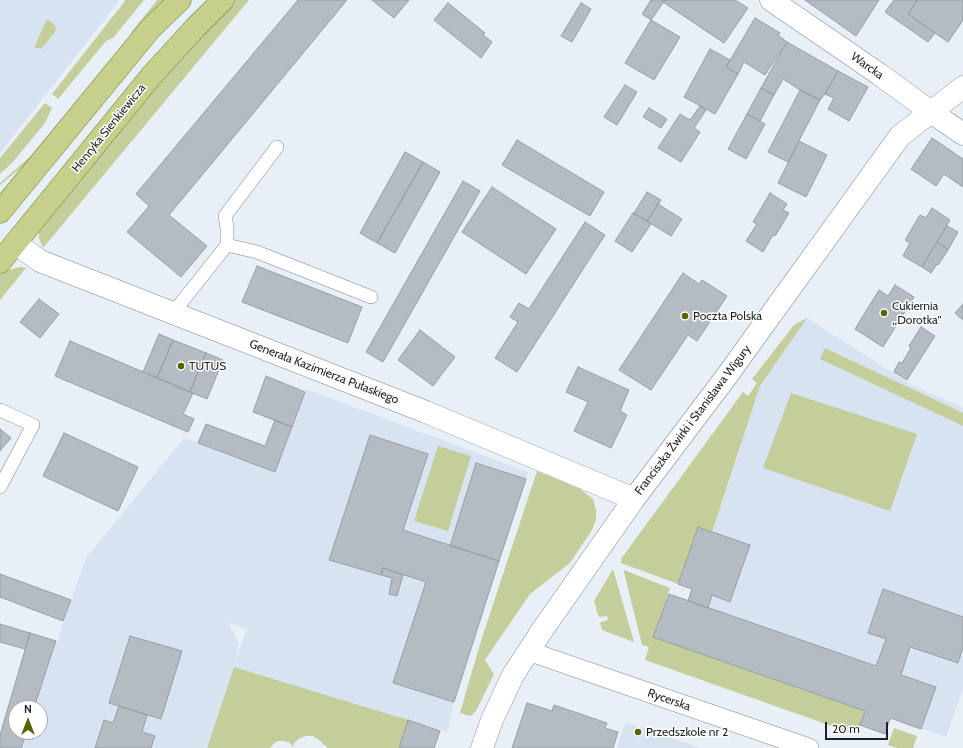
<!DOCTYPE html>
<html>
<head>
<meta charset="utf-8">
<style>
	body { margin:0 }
	#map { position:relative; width:963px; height:748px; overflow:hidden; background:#e8eff7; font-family:Cabin,sans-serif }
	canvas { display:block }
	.north { position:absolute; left:8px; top:700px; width:40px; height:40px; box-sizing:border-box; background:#fff; border:1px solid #a5a6a7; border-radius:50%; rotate:0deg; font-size:11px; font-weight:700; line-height:16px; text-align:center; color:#1e2023 }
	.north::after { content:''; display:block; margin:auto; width:14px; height:18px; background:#576200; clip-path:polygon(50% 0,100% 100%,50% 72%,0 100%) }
	.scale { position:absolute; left:825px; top:722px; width:63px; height:18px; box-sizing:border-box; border:2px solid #1e2023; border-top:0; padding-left:5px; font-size:12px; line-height:14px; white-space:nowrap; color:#1e2023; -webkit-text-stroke:3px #fff; paint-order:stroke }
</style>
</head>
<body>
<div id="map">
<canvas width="963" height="748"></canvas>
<div class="north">N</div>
<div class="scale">20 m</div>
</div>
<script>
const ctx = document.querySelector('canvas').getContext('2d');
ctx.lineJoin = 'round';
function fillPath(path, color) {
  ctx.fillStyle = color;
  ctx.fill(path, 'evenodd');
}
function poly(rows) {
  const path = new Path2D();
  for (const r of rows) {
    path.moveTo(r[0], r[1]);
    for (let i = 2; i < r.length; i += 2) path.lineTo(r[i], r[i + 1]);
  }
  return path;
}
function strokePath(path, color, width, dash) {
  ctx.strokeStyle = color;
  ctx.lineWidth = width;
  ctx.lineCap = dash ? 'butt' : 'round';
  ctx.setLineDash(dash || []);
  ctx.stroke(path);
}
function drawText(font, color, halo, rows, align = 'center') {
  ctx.font = font + ' Cabin,sans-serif';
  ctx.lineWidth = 3;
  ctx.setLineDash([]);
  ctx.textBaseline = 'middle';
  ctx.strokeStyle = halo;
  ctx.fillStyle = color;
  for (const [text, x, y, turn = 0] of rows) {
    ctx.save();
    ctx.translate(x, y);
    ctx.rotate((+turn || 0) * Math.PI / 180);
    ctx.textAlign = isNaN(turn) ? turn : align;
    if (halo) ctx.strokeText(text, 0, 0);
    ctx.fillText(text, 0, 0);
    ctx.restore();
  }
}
const built = poly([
	[0,0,120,0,0,153],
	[807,318,910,384,963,408,963,692,961,694,946,737,891,718,885,734,653,637,669,594,688,600,692,589,678,584,698,527,712,532,760,386],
	[306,389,528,472,454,702,447,732,234,667,207,748,21,748,27,732,40,732,40,708,35,708,71,600,86,558,184,438,275,472],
	[228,622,247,629,235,662,239,643],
	[625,722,701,748,617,748]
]);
const green = poly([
	[124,0,144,0,113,38,106,41,58,99,52,94,125,1],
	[157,0,170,0,155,14,129,35],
	[234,0,249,0,43,248,39,238,39,228,155,82,223,9],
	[48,20,54,24,56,29,55,32,41,49,35,48,35,46,46,21],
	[45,103,52,108,45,123,12,163,0,174,0,158],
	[52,132,48,140,39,153,0,185,0,183,32,155],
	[20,267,26,268,0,300,0,274,8,270],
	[807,318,760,386,712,532,698,527,678,584,621,563,621,559,743,392,748,396,757,383,752,379,794,325],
	[825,348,963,413,963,426,820,359],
	[791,393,917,434,890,511,763,468],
	[438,446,471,456,448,531,414,521],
	[537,471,580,489,593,499,596,510,596,520,592,530,570,563,530,594,493,648,485,660,494,674,476,711,471,716,467,715,460,713,480,644],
	[613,569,634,642,602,630,600,623,601,622,608,620,607,616,599,617,598,615,594,601],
	[624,570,670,588,654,637,865,711,857,735,645,660,649,647,642,645,624,572],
	[234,667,408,720,399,748,328,748,319,740,313,736,306,736,300,738,294,743,293,747,290,743,284,741,278,741,273,744,270,748,207,748],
	[894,728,917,736,913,748,897,748,888,745]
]);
const building = poly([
	[298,0,347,0,169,215,207,246,181,277,127,232,149,206,136,194,298,0],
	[372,0,409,0,394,18,372,0],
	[651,0,665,0,651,20,642,14,651,0],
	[665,0,735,0,748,8,724,43,663,2,665,0],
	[805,0,879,0,856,36,805,0],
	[894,0,917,0,908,14,935,33,928,42,885,12,894,0],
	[917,0,963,0,963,20,948,42,908,14,917,0],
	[448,3,485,33,483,35,492,42,481,58,434,20,448,3],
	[581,3,591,9,572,42,561,36,581,3],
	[755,18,780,33,778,35,787,42,765,75,744,62,738,74,726,67,755,18],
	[651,20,680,37,654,80,625,63,651,20],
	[787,42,838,71,825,94,820,100,800,90,783,79,774,95,761,88,787,42],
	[710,49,730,60,726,67,738,74,715,114,684,97,710,49],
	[838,71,868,87,849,121,828,109,834,98,825,94,838,71],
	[625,85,637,92,617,125,604,117,625,85],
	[761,88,774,95,760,121,747,114,761,88],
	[800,90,820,100,788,162,768,152,800,90],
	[700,106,706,110,694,128,700,132,681,162,658,148,680,114,690,120,700,106],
	[649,108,667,119,661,128,643,117,649,108],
	[747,114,765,124,746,159,728,149,747,114],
	[932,138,963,159,963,187,944,174,936,186,911,169,932,138],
	[517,140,604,192,590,216,502,165,517,140],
	[799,141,827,155,806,197,778,183,799,141],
	[405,152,423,162,377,243,360,233,405,152],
	[423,162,440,172,395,253,377,243,423,162],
	[463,181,480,191,383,362,366,352,463,181],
	[492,187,556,229,526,274,462,232,492,187],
	[647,192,661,200,647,221,634,213,647,192],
	[770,193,787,204,783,210,789,213,775,236,773,235,763,252,746,241,757,224,753,222,770,193],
	[658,204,682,219,671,236,647,221,658,204],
	[932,208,950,220,922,267,903,256,910,243,905,240,920,215,926,218,932,208],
	[633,213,651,224,632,252,615,241,633,213],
	[585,222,605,235,517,372,495,358,518,322,510,317,519,303,529,309,585,222],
	[947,226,958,232,948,250,937,242,947,226],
	[937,242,948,250,938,265,937,264,931,273,922,267,937,242],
	[257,266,362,307,348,343,242,302,257,266],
	[683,273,699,284,702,280,727,296,697,341,688,335,651,390,619,370,683,273],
	[895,285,914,297,883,347,855,329,879,290,888,296,895,285],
	[39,299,59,314,40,338,20,322,39,299],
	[963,304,963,320,955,313,963,304],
	[921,327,935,336,907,380,894,372,899,362,902,363,911,348,909,346,921,327],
	[420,330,455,357,433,386,398,360,420,330],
	[159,334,173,340,157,378,143,372,159,334],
	[173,340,206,353,190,392,157,378,173,340],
	[70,341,193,393,183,414,194,419,188,432,55,376,70,341],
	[206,353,223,360,207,399,190,392,206,353],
	[578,367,629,390,620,411,627,415,611,448,574,431,588,402,566,392,578,367],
	[266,376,305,392,292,427,253,412,266,376],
	[275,420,292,427,275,472,198,443,206,424,265,446,275,420],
	[0,429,11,438,0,451,0,429],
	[64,433,138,467,118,511,43,476,64,433],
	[370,435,428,454,403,530,499,561,454,702,393,683,426,582,383,568,381,575,329,560,370,435],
	[476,463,526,479,499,561,450,546,476,463],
	[698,527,750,545,730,602,712,595,708,608,688,601,692,589,678,584,698,527],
	[383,568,403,575,397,596,389,594,392,578,381,575,383,568],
	[0,574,71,600,63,621,0,597,0,574],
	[883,589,963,617,963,647,958,663,910,647,901,675,936,687,921,729,890,718,885,734,860,725,865,711,653,637,669,594,876,666,886,639,868,633,883,589],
	[0,624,30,633,25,649,0,642,0,624],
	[30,633,56,641,34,708,16,708,16,732,27,732,21,748,0,748,0,735,30,633],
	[130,636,182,651,161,719,109,703,130,636],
	[527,703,552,711,554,705,607,723,605,728,618,732,613,748,512,748,527,703],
	[119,706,147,715,142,732,155,736,151,748,95,748,104,720,113,723,119,706],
	[408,720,440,731,434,748,399,748,408,720]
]);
const service = poly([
	[227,245,257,252,371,297],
	[173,313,227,245,227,227,225,216,277,147],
	[0,410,33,425,0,487]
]);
const pedestrian = poly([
	[528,651,809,748]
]);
const minor = poly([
	[771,0,879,74,931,112,963,134],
	[15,243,40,261,426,412,634,499],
	[482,748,492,720,513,675,543,629,634,499,726,377,900,136,963,87]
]);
const primary = poly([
	[0,212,150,29,180,0],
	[0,262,152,75,195,28,223,0]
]);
const markers = [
	[884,313,4,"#576200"],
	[685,316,4,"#576200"],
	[181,366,4,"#576200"],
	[638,732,4,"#576200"]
];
const streetNames = [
	["Warcka",867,66,35],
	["Henryka Sienkiewicza",109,128,-51],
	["Generała Kazimierza Pułaskiego",324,372,21],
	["Franciszka Żwirki i Stanisława Wigury",693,420,-53],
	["Rycerska",669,700,19]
];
const poiNames = [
	["Cukiernia",892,306],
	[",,Dorotka''",892,320],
	["Poczta Polska",693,316],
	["TUTUS",189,366],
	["Przedszkole nr 2",646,732]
];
fillPath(built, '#d7e3f1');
fillPath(green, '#c4ce9a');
fillPath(building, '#b5bbc3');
strokePath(building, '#989ea5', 1);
strokePath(service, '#828890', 14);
strokePath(pedestrian, '#828890', 20);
strokePath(minor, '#828890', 23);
strokePath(primary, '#727e35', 23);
strokePath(service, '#fff', 13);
strokePath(pedestrian, '#fff', 19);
strokePath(minor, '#fff', 22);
strokePath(primary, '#c6d08b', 22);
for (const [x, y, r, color] of markers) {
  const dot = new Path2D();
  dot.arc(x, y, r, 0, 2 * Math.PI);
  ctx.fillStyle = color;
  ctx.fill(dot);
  strokePath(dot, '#fff', 1.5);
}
drawText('12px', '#1e2023', '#fff', streetNames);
drawText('12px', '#1e2023', '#fff', poiNames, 'left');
</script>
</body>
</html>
